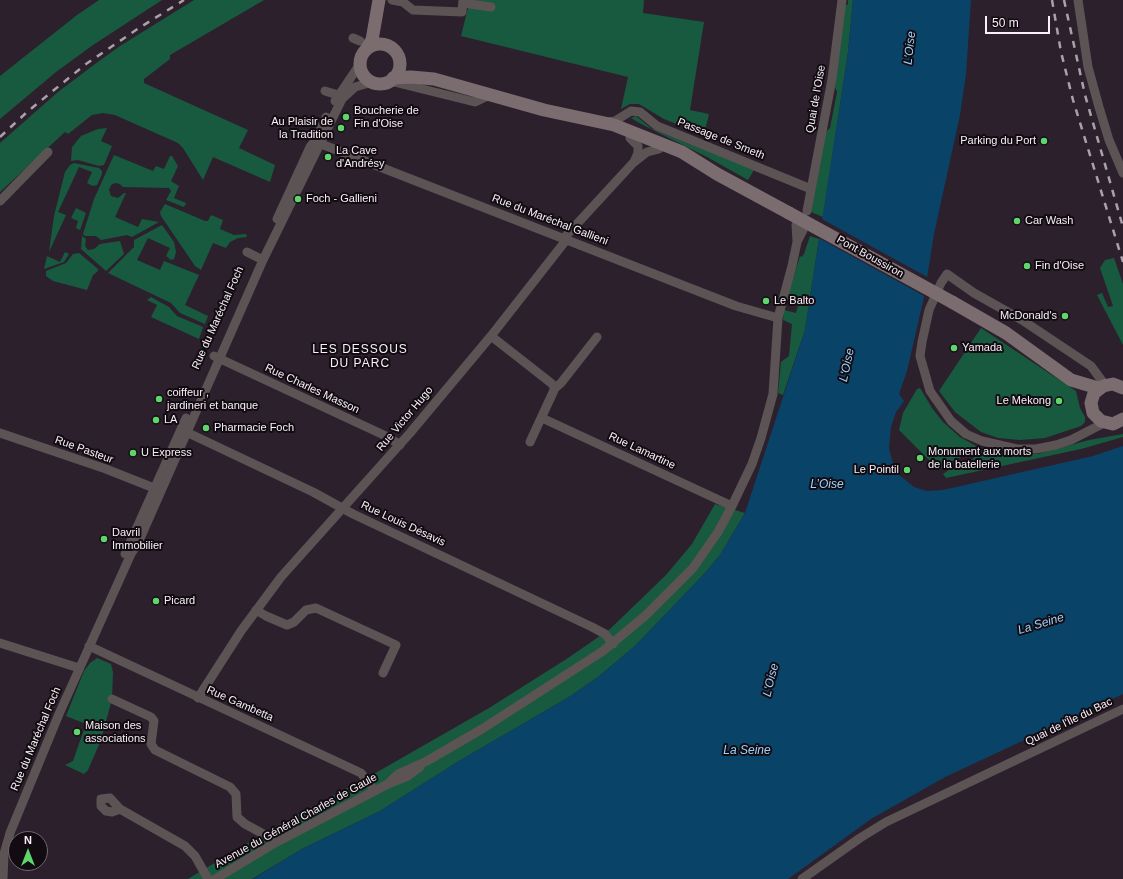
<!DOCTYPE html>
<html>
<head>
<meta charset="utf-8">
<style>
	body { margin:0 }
	#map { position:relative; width:1123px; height:879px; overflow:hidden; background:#2d202d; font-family:Arial,sans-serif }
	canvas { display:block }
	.north { position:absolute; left:8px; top:831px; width:40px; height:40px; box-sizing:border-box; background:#120c12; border:1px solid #6e676e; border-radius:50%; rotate:0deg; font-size:11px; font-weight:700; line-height:16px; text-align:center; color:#f8eff7 }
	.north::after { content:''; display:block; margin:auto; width:14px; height:18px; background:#60d56b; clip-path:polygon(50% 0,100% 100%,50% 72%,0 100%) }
	.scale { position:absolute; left:985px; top:16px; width:65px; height:18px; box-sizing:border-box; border:2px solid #f8eff7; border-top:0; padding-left:5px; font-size:12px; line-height:14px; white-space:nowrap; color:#f8eff7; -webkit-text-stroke:3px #120c12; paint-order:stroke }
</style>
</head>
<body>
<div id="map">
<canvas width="1123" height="879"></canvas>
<div class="north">N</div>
<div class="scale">50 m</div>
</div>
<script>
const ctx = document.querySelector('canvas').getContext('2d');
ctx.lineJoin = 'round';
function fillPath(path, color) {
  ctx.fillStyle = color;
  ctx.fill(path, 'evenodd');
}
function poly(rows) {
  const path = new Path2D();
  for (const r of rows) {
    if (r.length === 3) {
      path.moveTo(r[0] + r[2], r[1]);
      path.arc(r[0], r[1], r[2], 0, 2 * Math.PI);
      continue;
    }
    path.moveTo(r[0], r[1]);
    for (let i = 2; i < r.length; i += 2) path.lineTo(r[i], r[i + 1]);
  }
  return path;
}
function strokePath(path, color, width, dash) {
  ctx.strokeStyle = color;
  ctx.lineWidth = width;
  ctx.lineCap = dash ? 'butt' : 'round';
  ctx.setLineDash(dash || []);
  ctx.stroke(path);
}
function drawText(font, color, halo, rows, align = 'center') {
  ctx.font = font + ' Arial,sans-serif';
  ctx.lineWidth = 4;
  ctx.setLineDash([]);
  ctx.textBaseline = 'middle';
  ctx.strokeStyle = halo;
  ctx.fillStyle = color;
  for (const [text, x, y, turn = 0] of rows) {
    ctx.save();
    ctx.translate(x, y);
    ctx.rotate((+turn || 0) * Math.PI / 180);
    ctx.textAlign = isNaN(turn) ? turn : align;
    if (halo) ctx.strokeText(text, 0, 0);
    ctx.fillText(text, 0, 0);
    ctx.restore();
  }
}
const green = poly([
	[99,0,162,0,93,45,56,72,0,119,0,76,77,15],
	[194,0,264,0,170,55,170,59,144,79,144,83,248,130,239,148,275,165,270,182,213,157,203,180,183,148,178,143,115,115,103,113,92,115,68,134,65,132,0,192,0,143,58,92,95,64,120,46],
	[470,0,644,0,643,13,704,22,690,110,709,114,704,135,664,119,639,104,630,104,621,109,628,77,461,36],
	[848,0,853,0,848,52,823,217,811,212,826,132,830,128,837,92,835,87,845,6,848,4],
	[636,116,652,129,754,170,748,180,707,157,643,125,631,118],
	[107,128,101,141,112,146,104,165,99,166,78,160,71,161,72,147,81,136,98,129],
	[114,155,153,171,156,166,164,169,170,156,172,156,178,166,171,181,179,186,174,198,186,203,184,207,166,200,171,191,169,188,123,187,120,184,115,183,111,185,109,190,111,196,118,198,124,193,126,193,115,217,138,227,142,219,159,222,132,237,127,235,101,240,96,236,85,236,83,234,94,199],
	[74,163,99,168,102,171,102,174,97,185,93,186,87,183,92,172,79,167,58,212,66,215,49,252,54,216,65,172,70,165],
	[165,204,205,221,208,221,211,215,223,220,220,229,234,235,246,234,247,237,238,238,230,242,226,248,213,243,201,270,195,266,161,216,160,212],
	[76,208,86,213,80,230,76,228,78,221,71,218],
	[162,225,174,242,176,252,174,259,171,260,166,256,170,248,148,238,137,260,160,270,164,261,199,275,185,305,208,316,205,324,180,313,171,303,108,273,134,247,134,240],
	[82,236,86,239,85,246,88,250,94,249,100,244,120,241,124,254,106,271,81,249],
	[810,236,819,239,805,330,783,395,778,393,781,362,789,356,792,324,783,320,784,310,796,313,799,302,787,299,800,256,802,257,804,254],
	[65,252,69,254,64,262,44,269,47,256,60,262],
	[79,253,98,269,98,271,93,275,87,290,53,281,46,276,46,271,66,263,73,254],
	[1114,258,1123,284,1123,345,1097,295,1102,293,1108,307,1113,306,1100,268,1105,260],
	[151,297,169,307,177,316,203,327,199,339,151,317,157,305,147,300],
	[981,328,1076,391,1080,408,1085,417,1085,422,1081,426,1045,438,1020,440,998,438,981,432,955,412,939,391],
	[920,388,932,408,943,422,960,437,976,446,971,452,949,463,939,470,899,430,903,413,917,389],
	[1123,434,1123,437,1081,449,946,478,943,474,956,465,972,460,982,448,1005,454,1038,454,1089,440],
	[715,504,745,513,720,555,705,573,635,646,598,677,569,697,459,761,380,811,302,849,252,879,188,879,271,829,379,771,489,708,568,658,610,629,666,575,692,544],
	[97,658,111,664,113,672,112,699,101,740,88,770,84,774,65,765,73,761,86,724,66,716,84,671,90,663]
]);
const water = poly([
	[853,0,971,0,966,74,960,115,934,234,924,297,907,371,899,394,904,401,896,412,891,427,889,448,892,460,899,475,914,487,927,491,943,490,1093,456,1123,446,1123,694,945,777,871,819,788,879,253,879,302,849,380,811,459,761,569,697,598,677,635,646,705,573,720,555,745,513,805,330,848,52]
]);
const pier = poly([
	[820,218,929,278,926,297,817,237]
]);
const minor = poly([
	[392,0,403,2,413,10,462,12,463,0],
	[1078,0,1088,67,1099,107,1109,140,1123,173],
	[463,3,491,7],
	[353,38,360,41],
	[394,82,475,102,490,95],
	[325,91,338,95],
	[335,101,360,64],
	[607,122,615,121,631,111,640,112,657,126,667,130,811,189],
	[630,138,638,146,638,153,634,162],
	[316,142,736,306,778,318],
	[0,201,48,152],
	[807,211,832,79,842,0],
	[277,219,310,147,315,141,326,117],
	[796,225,797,241],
	[564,238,633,163,647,152,659,149],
	[247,252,263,260],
	[491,336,551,383,555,388,530,442],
	[214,356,388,437,400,445],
	[555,388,561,383,597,337],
	[542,418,732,506],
	[1104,423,1071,440,1056,445,1036,449,1017,449,982,441,966,434,951,421,930,391,920,356,922,342,929,310,941,283,947,274,974,293,1022,320,1091,366,1105,385],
	[182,430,313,492,353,514,592,627,605,634,613,644],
	[0,433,106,469,159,490],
	[125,554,186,418],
	[256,610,266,616,287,625,294,622,306,610,316,608,396,645,383,673],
	[0,643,79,668],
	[89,646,361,773,375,791],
	[198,698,241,631,281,577,410,433,491,336,567,239],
	[112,699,151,717,154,721,151,744,155,750,230,787,236,794,237,817,245,824,269,837,275,843],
	[388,784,398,774,427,761,482,729,603,651,646,615,693,568,718,532,732,506,752,464,761,438,773,394,778,318,792,266,797,242,803,230],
	[120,809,112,812,106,811,101,806,101,799,110,798,120,809,185,846,195,856,208,879],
	[3,879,4,854,10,833,59,714,131,554,139,541,263,260,342,99,355,87,372,82],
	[215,879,275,843,388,784,408,776,420,767],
	[802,879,860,838,886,822,1123,709]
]);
const secondary = poly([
	[380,64,20],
	[367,48,372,40,379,0],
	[393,78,411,77,434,79,544,110,614,125,682,152,717,174,789,213],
	[952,302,1006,333,1071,380,1098,388],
	[1123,388,1113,384,1103,386,1094,393,1091,403,1093,413,1101,421,1113,424,1123,419]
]);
const rail = poly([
	[1052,0,1061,52,1073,100,1123,262],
	[1064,0,1085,95,1123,227],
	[0,137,27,112,86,64,139,28,184,0]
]);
const secondaryBridge = poly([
	[789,213,952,302]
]);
const markers = [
	[346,117,4,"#60d56b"],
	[341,128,4,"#60d56b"],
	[1044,141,4,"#60d56b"],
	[328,157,4,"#60d56b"],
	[298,199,4,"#60d56b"],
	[1017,221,4,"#60d56b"],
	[1027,266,4,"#60d56b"],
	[766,301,4,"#60d56b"],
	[1065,316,4,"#60d56b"],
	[954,348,4,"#60d56b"],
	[159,399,4,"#60d56b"],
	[1059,401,4,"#60d56b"],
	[156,420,4,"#60d56b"],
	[206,428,4,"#60d56b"],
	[133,453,4,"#60d56b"],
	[920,458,4,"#60d56b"],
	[907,470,4,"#60d56b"],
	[104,539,4,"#60d56b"],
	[156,601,4,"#60d56b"],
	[77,732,4,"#60d56b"]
];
const streetNames = [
	["Quai de l'Oise",816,99,-80],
	["Passage de Smeth",721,139,22],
	["Rue du Maréchal Gallieni",550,220,21],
	["Pont Boussiron",870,257,29],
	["Rue du Maréchal Foch",218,318,-66],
	["Rue Charles Masson",312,389,25],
	["Rue Victor Hugo",405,419,-50],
	["Rue Pasteur",84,450,20],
	["Rue Lamartine",642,451,25],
	["Rue Louis Désavis",403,524,25],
	["Rue Gambetta",240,704,24],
	["Quai de l'Île du Bac",1069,722,-26],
	["Rue du Maréchal Foch",36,739,-67],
	["Avenue du Général Charles de Gaule",296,821,-29]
];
const poiNames = [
	["Boucherie de",354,111],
	["Fin d'Oise",354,124],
	["Au Plaisir de",333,122,"right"],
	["la Tradition",333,135,"right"],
	["Parking du Port",1036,141,"right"],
	["La Cave",336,151],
	["d'Andrésy",336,164],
	["Foch - Gallieni",306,199],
	["Car Wash",1025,221],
	["Fin d'Oise",1035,266],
	["Le Balto",774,301],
	["McDonald's",1057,316,"right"],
	["Yamada",962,348],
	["coiffeur ,",167,393],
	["jardineri et banque",167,406],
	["Le Mekong",1051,401,"right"],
	["LA",164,420],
	["Pharmacie Foch",214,428],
	["Monument aux morts",928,452],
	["de la batellerie",928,465],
	["U Express",141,453],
	["Le Pointil",899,470,"right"],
	["Davril",112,533],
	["Immobilier",112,546],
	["Picard",164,601],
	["Maison des",85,726],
	["associations",85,739]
];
const waterNames = [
	["L'Oise",910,48,-84],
	["L'Oise",847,365,-78],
	["L’Oise",827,485],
	["La Seine",1041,624,-17],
	["L'Oise",771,680,-76],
	["La Seine",747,751]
];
const neighbourhoodNames = [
	["LES DESSOUS",360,350],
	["DU PARC",360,364]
];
fillPath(green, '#175a3f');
fillPath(water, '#0a4368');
fillPath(pier, '#2d202d');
strokePath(minor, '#5c5355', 9);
strokePath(secondary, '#7b6c6f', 13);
strokePath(rail, '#aca1ab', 2.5, [7, 7]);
strokePath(secondaryBridge, '#7b6c6f', 13);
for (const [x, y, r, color] of markers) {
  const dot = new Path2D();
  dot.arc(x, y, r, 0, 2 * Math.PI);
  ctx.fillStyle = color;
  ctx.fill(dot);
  strokePath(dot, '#120c12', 1.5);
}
drawText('11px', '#f8eff7', '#120c12', streetNames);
drawText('11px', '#f8eff7', '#120c12', poiNames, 'left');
drawText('italic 12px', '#9dd1fc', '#120c12', waterNames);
ctx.letterSpacing = '1px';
drawText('12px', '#f8eff7', '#120c12', neighbourhoodNames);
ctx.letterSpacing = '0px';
</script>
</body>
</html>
